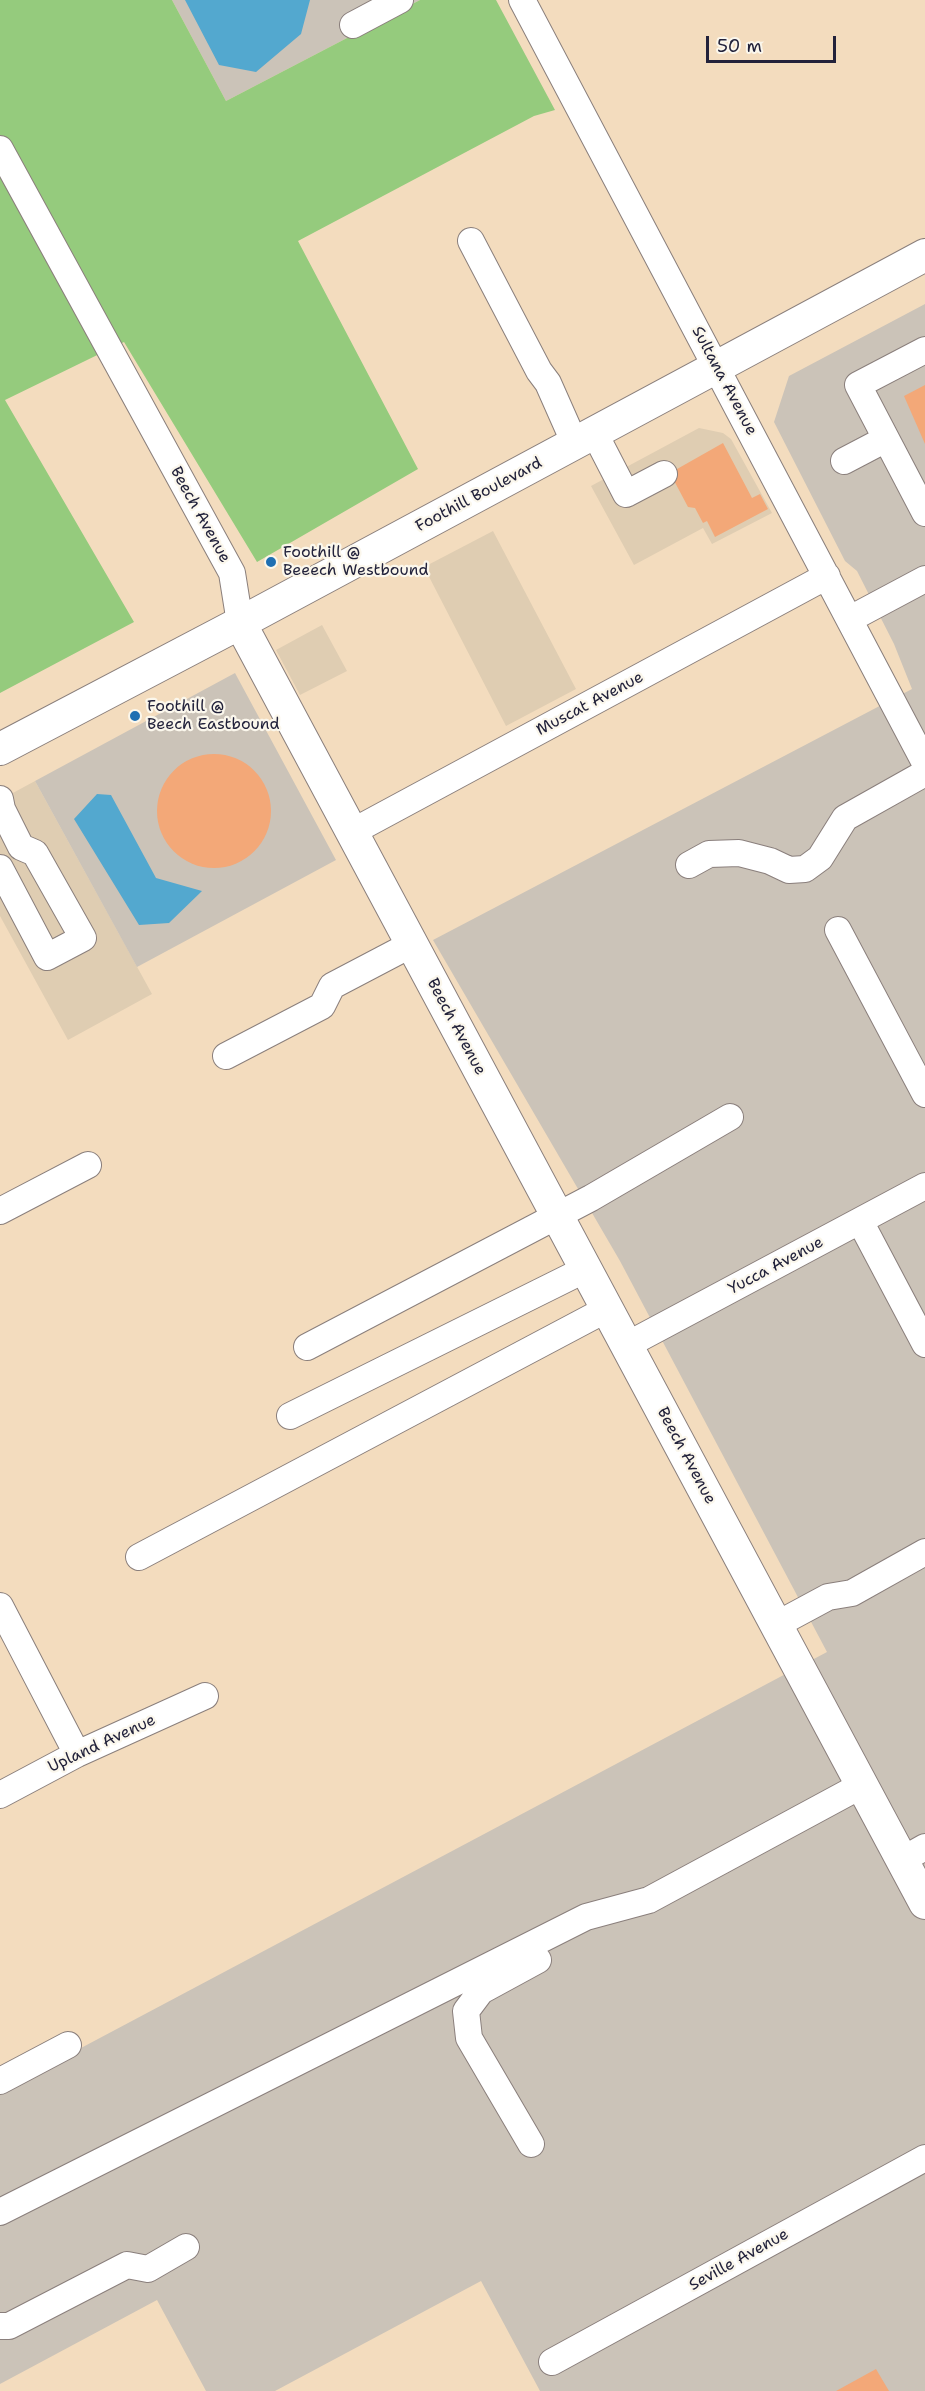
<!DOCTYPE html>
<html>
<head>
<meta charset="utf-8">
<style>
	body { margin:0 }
	#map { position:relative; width:925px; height:2391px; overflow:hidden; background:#f3dcbe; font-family:"Shantell Sans",sans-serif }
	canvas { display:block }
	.scale { position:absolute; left:706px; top:36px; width:130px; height:27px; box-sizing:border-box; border:3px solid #22223b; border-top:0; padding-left:8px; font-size:18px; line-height:21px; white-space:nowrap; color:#22223b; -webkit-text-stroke:4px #fbf7ec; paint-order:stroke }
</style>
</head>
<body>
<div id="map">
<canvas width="925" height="2391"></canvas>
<div class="scale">50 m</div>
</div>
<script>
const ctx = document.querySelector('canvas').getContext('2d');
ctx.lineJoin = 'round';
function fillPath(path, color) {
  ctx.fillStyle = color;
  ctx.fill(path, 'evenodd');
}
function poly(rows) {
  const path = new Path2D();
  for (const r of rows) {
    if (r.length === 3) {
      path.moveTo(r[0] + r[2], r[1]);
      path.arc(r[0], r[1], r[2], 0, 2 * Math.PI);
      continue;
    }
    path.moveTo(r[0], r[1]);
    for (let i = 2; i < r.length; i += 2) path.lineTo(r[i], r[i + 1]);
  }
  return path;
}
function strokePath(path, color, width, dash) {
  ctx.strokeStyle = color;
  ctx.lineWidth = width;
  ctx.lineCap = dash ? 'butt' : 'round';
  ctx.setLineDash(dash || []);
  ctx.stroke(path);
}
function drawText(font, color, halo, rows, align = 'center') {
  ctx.font = font + ' "Shantell Sans",sans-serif';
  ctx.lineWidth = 4.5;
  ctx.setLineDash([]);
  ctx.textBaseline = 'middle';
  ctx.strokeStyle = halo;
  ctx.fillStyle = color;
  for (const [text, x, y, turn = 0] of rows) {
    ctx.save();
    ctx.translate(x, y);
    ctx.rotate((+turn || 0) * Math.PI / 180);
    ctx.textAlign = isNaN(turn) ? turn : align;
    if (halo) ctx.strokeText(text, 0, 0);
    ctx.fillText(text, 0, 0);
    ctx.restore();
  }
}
const built = poly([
	[699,428,723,433,731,439,772,513,712,544,703,528,634,565,591,486],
	[493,531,576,689,506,726,424,567],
	[322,625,347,671,300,695,276,650],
	[35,781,152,994,68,1040,0,916,0,800]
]);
const industrial = poly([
	[172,0,420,0,226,101],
	[925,304,925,2391,540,2391,481,2281,275,2391,206,2391,157,2300,0,2384,0,2091,827,1652,620,1261,433,940,912,689,894,644,857,571,845,561,774,422,789,376],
	[235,673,336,860,137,967,35,781]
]);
const green = poly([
	[0,0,172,0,226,101,420,0,496,0,555,110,534,116,298,241,418,469,257,562,124,342,5,400,134,622,0,693]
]);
const water = poly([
	[185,0,310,0,301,34,256,72,219,65],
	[97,794,111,795,156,878,202,891,169,923,139,925,74,819]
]);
const building = poly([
	[925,385,925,444,904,396],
	[723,443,752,498,760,494,768,509,715,537,707,521,703,523,695,508,688,507,670,473],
	[214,811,57],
	[876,2369,889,2391,836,2391]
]);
const minor = poly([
	[522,0,925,763],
	[353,25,400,0],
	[0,149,232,573,240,623],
	[471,241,539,371,548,383,575,444],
	[925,350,858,385,925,513],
	[595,434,626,494,664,474],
	[844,461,886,439],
	[850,619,925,579],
	[0,799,2,809,21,847,35,853,83,938,47,957,0,868],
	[352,832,827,576],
	[689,865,709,854,739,853,770,861,789,870,805,869,820,858,845,818,925,773],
	[838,930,925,1094],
	[226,1056,322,1006,332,986,412,944],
	[0,1211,88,1165],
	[860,1221,925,1344],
	[627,1345,925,1186],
	[307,1347,591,1198,730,1117],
	[290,1416,586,1269],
	[139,1557,607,1309],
	[0,1606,77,1754],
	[776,1625,828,1597,852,1593,925,1552],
	[0,1795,77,1754,205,1696],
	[902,1860,925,1847],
	[0,2081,68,2045],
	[531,2144,469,2038,466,2011,481,1991,538,1960],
	[0,2212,586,1917,649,1900,862,1785],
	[0,2326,9,2326,127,2265,148,2269,186,2247],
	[552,2362,925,2158]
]);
const major = poly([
	[240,623,925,1903],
	[0,749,240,623,925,255]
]);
const markers = [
	[271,562,6,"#1f6fb2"],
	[135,716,6,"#1f6fb2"]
];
const streetNames = [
	["Sultana Avenue",724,381,62],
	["Foothill Boulevard",479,495,-28],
	["Beech Avenue",200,515,61],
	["Muscat Avenue",590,704,-28],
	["Beech Avenue",456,1027,62],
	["Yucca Avenue",776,1266,-28],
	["Beech Avenue",686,1456,62],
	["Upland Avenue",102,1744,-25],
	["Seville Avenue",739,2260,-29]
];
const poiNames = [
	["Foothill @",283,553],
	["Beeech Westbound",283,571],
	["Foothill @",147,707],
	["Beech Eastbound",147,725]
];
fillPath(built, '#dfcdb2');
fillPath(industrial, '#cbc3b8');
fillPath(green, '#95cb7d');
fillPath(water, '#53a8cf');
fillPath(building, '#f3a878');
strokePath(minor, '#8a7f7c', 28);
strokePath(major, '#8a7f7c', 34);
strokePath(minor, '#fff', 26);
strokePath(major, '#fff', 32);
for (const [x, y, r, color] of markers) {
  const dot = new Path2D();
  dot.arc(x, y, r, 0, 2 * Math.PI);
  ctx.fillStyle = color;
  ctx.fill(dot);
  strokePath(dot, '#fbf7ec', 2);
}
drawText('16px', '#22223b', '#fbf7ec', streetNames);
drawText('16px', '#22223b', '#fbf7ec', poiNames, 'left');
</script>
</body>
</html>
